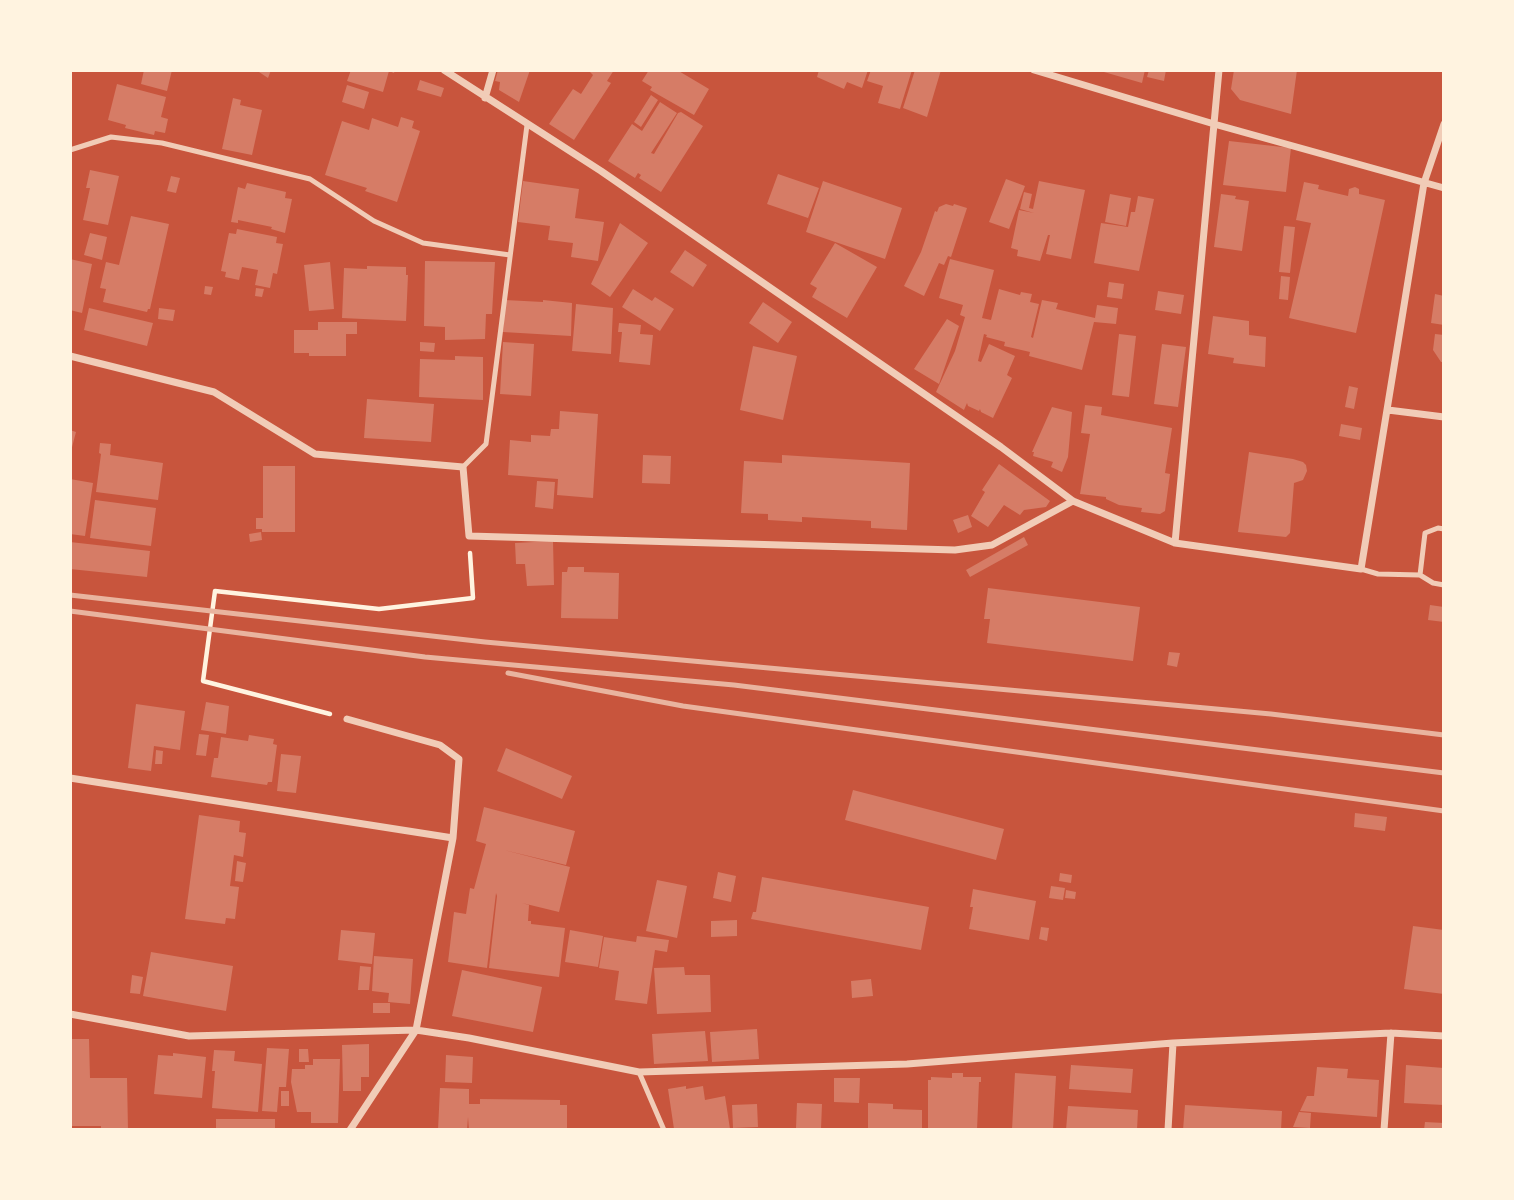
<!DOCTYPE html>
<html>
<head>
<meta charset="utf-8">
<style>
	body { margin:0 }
	#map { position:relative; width:1514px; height:1200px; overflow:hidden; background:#c8553d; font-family:"Roboto Condensed",sans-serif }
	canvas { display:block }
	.frame { position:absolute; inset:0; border:72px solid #fff3e0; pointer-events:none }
</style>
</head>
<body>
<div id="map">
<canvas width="1514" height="1200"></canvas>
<div class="frame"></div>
</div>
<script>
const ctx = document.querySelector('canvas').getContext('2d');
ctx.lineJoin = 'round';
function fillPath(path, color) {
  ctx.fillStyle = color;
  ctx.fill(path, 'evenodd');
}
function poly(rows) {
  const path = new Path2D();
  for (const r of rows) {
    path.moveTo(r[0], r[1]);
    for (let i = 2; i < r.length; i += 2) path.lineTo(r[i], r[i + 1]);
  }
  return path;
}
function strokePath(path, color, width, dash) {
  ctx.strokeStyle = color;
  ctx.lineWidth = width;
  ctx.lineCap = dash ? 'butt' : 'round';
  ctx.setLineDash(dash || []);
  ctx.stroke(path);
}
const building = poly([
	[144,70,172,70,167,91,141,84],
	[256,70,271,70,268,78],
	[351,70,395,70,394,73,389,71,383,92,347,81],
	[498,70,530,70,519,102,499,90,500,82,495,81],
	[592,70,614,70,607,81,611,83,574,140,549,124,573,89,581,94,593,75,590,72],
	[649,70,677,70,709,89,694,115,650,90,652,87,642,81],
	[819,70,868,70,862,88,847,82,844,89,817,77],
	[871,70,912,70,900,109,878,103,883,86,867,81],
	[915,70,941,70,927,117,903,108],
	[1097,70,1145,70,1142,83],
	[1149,70,1166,70,1164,81,1147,77],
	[1234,70,1297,70,1291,114,1240,100,1231,89],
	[420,80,444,88,441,97,417,90],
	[117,84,166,97,161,117,168,119,165,133,155,131,154,135,125,128,126,125,108,120],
	[347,85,369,92,364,109,342,102],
	[651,95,658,100,641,127,634,122],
	[233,98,241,100,240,105,262,110,252,155,222,149],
	[660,102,677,113,651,153,654,154,678,113,681,112,703,126,661,192,639,178,641,175,638,173,635,178,608,161,632,124,642,131],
	[401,117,414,121,412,128,420,131,397,202,365,191,367,188,325,175,342,121,369,130,372,118,398,127],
	[1229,141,1291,148,1286,192,1223,185],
	[90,170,119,176,108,225,83,220,90,188,86,188],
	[778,174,819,188,808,218,767,204],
	[171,176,180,178,176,193,167,191],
	[1006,179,1025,186,1009,229,989,222],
	[523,181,579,189,575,218,604,222,598,261,571,257,573,243,548,240,550,226,518,222],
	[823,181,902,208,885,259,806,232],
	[1039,181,1085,190,1071,259,1046,254,1050,235,1048,235,1040,261,1017,256,1018,250,1011,248,1019,210,1034,213,1020,209,1024,192,1032,194,1029,208,1033,209],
	[1304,182,1319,185,1318,189,1348,196,1349,189,1355,187,1359,189,1359,194,1385,200,1356,333,1289,318,1311,223,1296,220],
	[247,183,286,192,285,198,292,199,285,233,271,229,272,227,238,220,238,223,231,222,238,187,245,189],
	[1110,194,1131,198,1126,226,1105,222],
	[1221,194,1236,196,1235,199,1249,201,1242,251,1214,247],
	[1138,196,1154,199,1139,271,1094,263,1101,223,1128,227,1131,212,1135,212],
	[946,204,953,206,954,204,967,208,951,257,948,256,944,265,939,263,924,296,904,286,921,252,935,211,937,212,939,207],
	[131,216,169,224,150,309,148,309,147,312,103,302,106,289,100,288,106,262,119,265],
	[620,223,648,243,610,297,591,284],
	[1284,226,1295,227,1290,273,1279,272],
	[237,229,277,237,276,243,283,244,277,274,273,273,270,288,255,285,258,270,242,267,239,280,225,277,226,272,221,271,229,233,236,234],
	[90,233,107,237,102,260,84,255],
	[835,243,877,267,847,318,812,297,817,288,810,284],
	[685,250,707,265,693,287,670,272],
	[70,259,92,264,82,313,70,310],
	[950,259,994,270,982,318,991,320,999,289,1020,295,1021,292,1032,294,1030,302,1039,304,1031,337,1033,338,1042,300,1058,303,1056,309,1095,318,1097,305,1118,308,1116,324,1094,322,1082,370,1029,356,1030,352,1004,346,1005,342,986,337,987,335,984,334,978,361,981,362,989,344,1015,356,1007,375,1012,378,993,418,981,412,980,409,979,411,968,406,967,403,964,410,936,392,955,351,965,317,960,315,963,305,939,298],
	[425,261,495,262,492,314,486,314,485,339,445,340,445,327,424,326],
	[330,262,334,309,309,311,304,265],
	[367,266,406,267,406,275,408,275,406,321,342,318,344,268,367,269],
	[1281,276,1290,277,1288,300,1279,299],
	[1109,282,1124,284,1122,299,1107,297],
	[205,286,213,287,211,295,204,294],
	[256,288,264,289,262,297,255,296],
	[633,289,652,301,655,297,674,309,660,331,622,307],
	[1158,291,1184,295,1181,314,1155,310],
	[1435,294,1444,296,1444,325,1431,323],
	[505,300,543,302,543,300,572,303,571,336,503,332],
	[763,302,792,322,778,343,749,323],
	[576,304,613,308,611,354,572,351],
	[89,308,153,323,147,346,84,330],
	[159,308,175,310,173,321,158,319],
	[1213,316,1249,321,1249,335,1266,337,1265,367,1233,363,1234,358,1208,354],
	[947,319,959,326,939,384,914,369],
	[318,322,357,322,357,334,346,334,346,356,309,356,309,353,294,353,294,330,318,330],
	[619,323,641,325,640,334,653,335,650,365,619,362,622,332,618,332],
	[1119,334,1136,336,1129,397,1112,395],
	[1435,334,1444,335,1444,362,1441,362,1433,350],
	[420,342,435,343,434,352,420,351],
	[503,342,534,344,531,396,500,394],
	[1162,344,1186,347,1178,407,1154,404],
	[753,346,797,356,783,420,740,410],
	[455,356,483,357,483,400,419,397,420,359,455,360],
	[1349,386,1358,388,1354,409,1345,407],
	[367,399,434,404,431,442,364,438],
	[1085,405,1102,407,1101,415,1172,428,1165,473,1170,474,1165,511,1160,514,1141,512,1142,508,1119,505,1106,499,1106,497,1080,494,1090,434,1081,433],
	[1052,407,1072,412,1068,457,1062,472,1051,467,1053,462,1033,456,1034,452,1032,452],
	[560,411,598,414,593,498,557,495,558,479,508,475,510,440,531,442,531,435,550,436,551,429,559,429],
	[1341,424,1362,428,1360,440,1339,436],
	[70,430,76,432,71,451,70,451],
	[100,443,111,444,110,455,163,463,158,500,96,492,101,454,99,453],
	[1249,452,1293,459,1303,462,1306,465,1307,471,1303,480,1294,483,1290,533,1286,537,1238,532],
	[643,455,671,456,670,484,642,483],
	[782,455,910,463,907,530,871,528,871,521,802,517,802,522,768,520,768,514,741,513,744,461,782,463],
	[999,464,1050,501,1046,507,1024,510,1020,515,1004,505,988,527,971,516,985,492,982,490],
	[263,466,295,466,295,532,262,532,262,529,256,529,256,518,263,518],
	[70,479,93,483,85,536,70,534],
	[537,481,555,482,553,509,535,507],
	[95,500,156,508,151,546,90,538],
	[968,515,972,527,958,533,953,520],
	[261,532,262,540,250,542,249,534],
	[1024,537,1028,545,970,577,966,570],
	[553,541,554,585,527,586,525,564,516,564,515,543],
	[70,542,150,551,147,577,70,569],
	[568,567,584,567,584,572,619,573,618,619,561,618,562,572,567,572],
	[988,588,1140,607,1133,661,987,643,990,619,984,619],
	[1430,605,1444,607,1444,622,1428,620],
	[1169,652,1180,653,1177,667,1167,665],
	[206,702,229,706,226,734,201,730],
	[136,704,185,711,180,750,154,746,151,771,128,768],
	[199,734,209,735,206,756,196,755],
	[249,735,274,739,273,744,277,745,272,782,268,782,267,785,211,777,214,758,218,758,221,737,248,741],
	[506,748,572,776,562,799,497,771],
	[156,750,163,751,162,764,155,764],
	[281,754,301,756,296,793,277,791],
	[853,790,1004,829,996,860,845,820],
	[484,807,575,831,566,865,504,850,570,867,559,912,522,903,529,905,528,921,531,921,531,924,565,928,559,977,489,968,497,896,496,893,487,968,448,962,454,912,466,914,470,888,474,889,486,844,476,841],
	[1355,813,1387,817,1385,831,1354,827],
	[199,815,240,821,239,832,246,833,243,857,234,855,230,886,239,887,235,919,226,918,225,924,185,919],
	[237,861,246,863,243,882,235,881],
	[718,872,736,876,731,902,713,898],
	[1060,873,1072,875,1071,883,1059,881],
	[762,877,929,907,921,950,751,919,753,912,756,912],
	[657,880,687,886,677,938,646,931],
	[1051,886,1065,888,1063,900,1049,898],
	[973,889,1036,901,1029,940,969,929,973,907,970,907],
	[1066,890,1076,892,1075,899,1065,898],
	[737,920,737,936,711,937,711,921],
	[1413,926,1444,930,1444,994,1404,989],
	[1041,927,1049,928,1047,941,1039,939],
	[341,930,375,933,372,964,338,960],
	[570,930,603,936,598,967,565,962],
	[637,936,669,940,667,952,655,950,647,1004,615,1000,619,971,599,968,604,937,636,942],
	[151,952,233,966,226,1011,143,996],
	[374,956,413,959,410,1004,388,1002,389,993,372,991],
	[360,966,371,967,369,990,358,990],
	[684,967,685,975,710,975,711,1012,657,1014,654,968],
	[462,970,542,987,533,1032,452,1016],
	[132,975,143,977,140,994,130,993],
	[871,979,873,996,852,998,851,981],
	[373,1003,390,1003,390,1013,373,1013],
	[757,1029,759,1059,712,1062,710,1032],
	[705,1031,708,1061,654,1064,652,1034],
	[70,1039,89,1039,90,1078,127,1078,128,1130,101,1130,101,1126,70,1126],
	[369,1044,369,1077,361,1077,361,1091,343,1091,342,1045],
	[267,1048,289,1049,286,1087,279,1087,277,1112,262,1111],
	[299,1049,308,1049,309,1062,299,1062],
	[214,1050,235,1051,234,1061,262,1064,258,1112,212,1108,215,1071,212,1071],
	[173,1053,206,1057,202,1098,154,1094,158,1055,173,1056],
	[446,1055,473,1057,472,1083,445,1082],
	[313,1059,340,1059,338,1123,311,1123,311,1112,297,1112,291,1082,292,1069,305,1069,305,1065,313,1065],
	[1071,1065,1133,1069,1131,1093,1069,1089],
	[1406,1065,1444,1068,1444,1105,1404,1103],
	[1317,1067,1348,1069,1347,1078,1379,1080,1377,1117,1300,1111,1307,1096,1314,1096],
	[952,1073,963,1073,963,1077,981,1077,981,1082,979,1082,977,1130,928,1130,928,1080,931,1080,931,1077,952,1078],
	[1015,1073,1056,1076,1053,1130,1012,1130],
	[834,1078,860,1078,859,1103,834,1102],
	[686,1086,686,1089,703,1086,705,1100,725,1096,730,1129,674,1129,668,1089],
	[440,1088,469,1089,469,1104,480,1104,480,1099,560,1100,560,1105,567,1105,567,1130,469,1130,468,1117,467,1130,438,1130],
	[281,1091,289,1091,289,1106,281,1106],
	[797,1103,822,1104,821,1129,796,1128],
	[868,1103,893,1104,893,1109,922,1110,922,1130,868,1130],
	[757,1104,758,1127,733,1128,732,1105],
	[1185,1105,1282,1111,1281,1130,1183,1130],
	[1068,1106,1138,1110,1137,1130,1066,1130],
	[1299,1112,1311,1113,1310,1128,1293,1127],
	[216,1119,275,1119,275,1130,216,1130],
	[1425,1122,1444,1123,1444,1130,1424,1130]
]);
const path = poly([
	[330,714,203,681,215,591,379,609,473,598,470,553]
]);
const service = poly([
	[70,150,111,137,162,143,310,179,374,221,423,243,510,255],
	[463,467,486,444,527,125],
	[1444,529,1438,528,1425,533,1420,575,1433,583,1444,585],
	[1361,569,1378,574,1420,575],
	[639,1072,664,1130]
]);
const minor = poly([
	[444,70,601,171,1001,447,1073,501,1175,543,1361,569,1424,183,1444,124],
	[1034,70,1214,124,1444,188],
	[485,98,493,70],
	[70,356,214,392,315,454,463,467,469,536,955,550,992,545,1073,501],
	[1388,410,1444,417],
	[1175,543,1219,70],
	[347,719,440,745,459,759,453,838,416,1030,350,1130],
	[70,778,453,838],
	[70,1014,189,1036,416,1030,469,1038,639,1072,907,1064,1173,1043,1391,1033,1444,1036],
	[1168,1130,1173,1043],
	[1384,1130,1391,1033]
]);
const rail = poly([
	[70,595,485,642,1271,714,1444,735],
	[70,611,425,657,734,685,1444,773],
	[508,673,683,706,1444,811]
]);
fillPath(building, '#d67c66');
strokePath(path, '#fff3e0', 4.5);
strokePath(service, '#f1ccb7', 5);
strokePath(minor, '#f1ccb7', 7);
strokePath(rail, '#e9b49f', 5);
</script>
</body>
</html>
